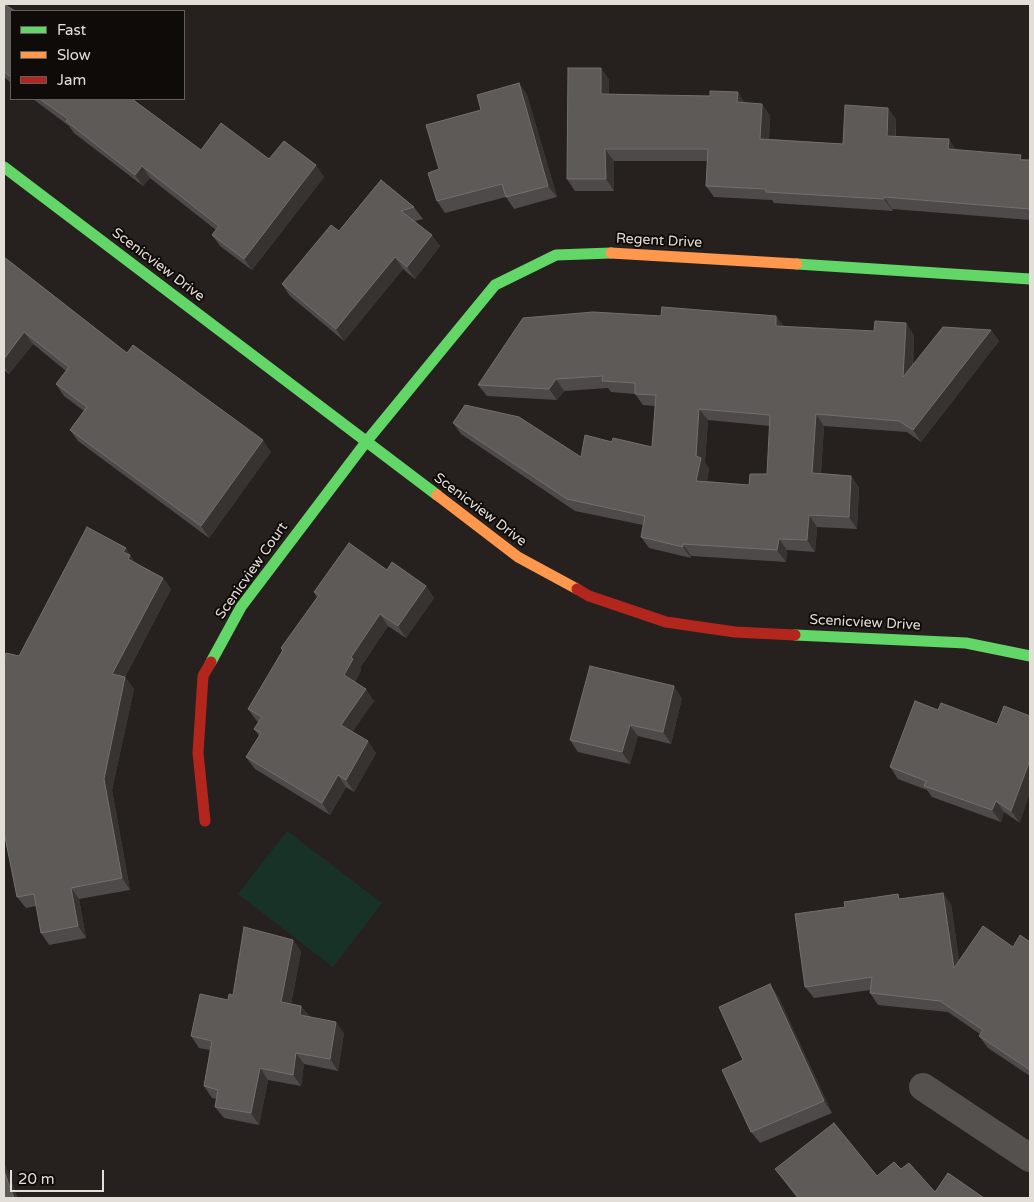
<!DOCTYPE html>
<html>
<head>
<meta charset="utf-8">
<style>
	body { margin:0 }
	#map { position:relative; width:1034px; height:1202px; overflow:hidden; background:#26211e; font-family:"Varela Round",sans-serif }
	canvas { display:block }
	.frame { position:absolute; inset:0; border:5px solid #e4ded9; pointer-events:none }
	.legend { position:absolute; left:10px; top:10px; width:175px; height:90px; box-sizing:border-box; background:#0f0b08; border:1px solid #645f5c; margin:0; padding:6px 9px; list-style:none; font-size:15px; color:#e4ded9 }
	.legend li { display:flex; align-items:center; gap:10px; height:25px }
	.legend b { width:25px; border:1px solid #645f5c }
	.scale { position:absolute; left:10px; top:1170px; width:94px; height:22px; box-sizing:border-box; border:2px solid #e4ded9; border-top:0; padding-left:6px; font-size:15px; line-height:18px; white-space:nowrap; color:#e4ded9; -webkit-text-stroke:4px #0f0b08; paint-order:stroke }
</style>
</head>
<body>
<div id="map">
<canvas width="1034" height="1202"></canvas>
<div class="frame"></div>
<ul class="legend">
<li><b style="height:6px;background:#63d668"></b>Fast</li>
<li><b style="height:6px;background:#ff974d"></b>Slow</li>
<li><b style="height:6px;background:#b3261e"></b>Jam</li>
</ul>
<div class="scale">20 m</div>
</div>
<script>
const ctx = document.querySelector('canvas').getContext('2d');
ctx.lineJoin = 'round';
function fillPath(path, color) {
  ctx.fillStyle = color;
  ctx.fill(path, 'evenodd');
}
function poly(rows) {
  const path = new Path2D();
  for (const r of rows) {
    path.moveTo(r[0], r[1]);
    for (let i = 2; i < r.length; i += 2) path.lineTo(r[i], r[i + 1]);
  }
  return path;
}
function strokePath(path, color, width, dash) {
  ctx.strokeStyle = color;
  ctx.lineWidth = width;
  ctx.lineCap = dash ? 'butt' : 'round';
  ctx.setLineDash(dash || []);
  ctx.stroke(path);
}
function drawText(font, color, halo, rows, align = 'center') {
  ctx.font = font + ' "Varela Round",sans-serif';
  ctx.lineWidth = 4;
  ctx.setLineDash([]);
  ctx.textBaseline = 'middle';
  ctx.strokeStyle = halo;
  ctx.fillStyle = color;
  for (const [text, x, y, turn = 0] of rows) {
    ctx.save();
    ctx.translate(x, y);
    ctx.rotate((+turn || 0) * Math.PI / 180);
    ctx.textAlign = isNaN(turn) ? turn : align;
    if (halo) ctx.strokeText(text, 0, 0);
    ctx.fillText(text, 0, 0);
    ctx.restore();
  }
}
const green = poly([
	[287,831,382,903,333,967,238,894]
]);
const street = poly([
	[923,1087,1030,1158]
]);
const fast = poly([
	[4,167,437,495],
	[797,264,1030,279],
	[795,635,966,643,1030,656],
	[211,662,241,607,366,442,495,285,556,255,611,253]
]);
const slow = poly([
	[611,253,797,264],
	[437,495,518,557,577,589]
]);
const jam = poly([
	[577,589,589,596,666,622,735,632,795,635],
	[205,821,198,753,203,676,211,662]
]);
const wall = poly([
	[4,4,11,11,11,83,4,77],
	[601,68,609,80,609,94,762,104,770,116,769,139,843,144,896,119,896,136,957,150,1030,160,1030,220,892,209,893,211,774,203,772,200,714,197,706,186,707,161,614,161,614,191,575,191,567,179],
	[519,83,527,95,557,197,514,209,506,197,445,213,437,201,481,110],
	[33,99,132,99,201,150,269,159,324,177,252,270,220,246,212,235,216,230,150,178,143,186,74,133,69,126],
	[381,180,414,207,423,219,415,221,440,246,415,279,403,269,344,341,290,296,282,284,339,231],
	[4,257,127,353,271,452,209,538,78,441,70,430,84,411,64,396,56,384,66,371,33,344,9,374,4,370],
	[784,327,914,335,913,365,991,330,999,341,921,442,907,432,824,426,821,473,851,476,859,488,857,529,817,527,815,552,787,550,786,562,691,556,691,558,649,548,641,537,643,525,575,511,461,434,453,423,581,457,612,442,652,447,655,406,643,405,635,394,611,392,608,388,564,391,557,400,487,396,478,385],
	[708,420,770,426,767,474,749,485,707,481,709,469,705,462],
	[134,559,133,560,136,563,163,578,171,589,125,677,134,689,112,790,130,890,79,899,86,938,49,945,41,933,36,906,26,908,17,897,19,656],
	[387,570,426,586,434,598,406,638,388,626,360,668,361,670,355,682,374,701,352,732,376,753,354,792,346,787,330,815,255,769,246,757,259,736,254,729,258,722,256,720,248,709,282,651,281,648,317,598,314,592],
	[682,698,671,744,638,736,630,764,578,752,570,740],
	[941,703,1020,823,1004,812,1001,822,932,797,927,790,898,779,890,767,938,710],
	[901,899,951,904,959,960,1013,947,1030,942,1030,1076,988,1048,979,1036,980,1034,948,1012,878,1005,870,993,870,990,814,998,805,987,845,907],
	[293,940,301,952,291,1004,301,1006,309,1016,344,1033,338,1071,304,1064,301,1086,268,1080,259,1125,224,1118,215,1107,217,1099,212,1098,204,1086,210,1050,199,1048,191,1036,233,995],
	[778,996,832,1113,760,1143,751,1132,743,1060],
	[775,1169,877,1176,901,1169,935,1192,984,1198,797,1198]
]);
const shadedWall = poly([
	[601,68,609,80,609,106,601,94],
	[519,83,527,95,557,197,548,186],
	[738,92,746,104,737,102],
	[762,104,770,116,768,150,760,139],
	[888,108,896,119,895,147,887,136],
	[949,139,957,151,948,149],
	[605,149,614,161,614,191,606,179],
	[316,165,324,177,252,270,244,259],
	[142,166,150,178,143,186,135,175],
	[884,197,892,209,893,211,884,199],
	[432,235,440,246,415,279,407,267],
	[395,257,403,269,344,341,336,329],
	[776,316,785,327,776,326],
	[906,323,914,335,911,389,903,377],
	[991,330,999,341,921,442,913,430],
	[24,332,33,344,9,374,4,366,4,359],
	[556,379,564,391,557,400,549,389],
	[699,409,708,420,705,462,709,469,705,492,696,481,696,456],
	[816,414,824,426,820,484,812,473],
	[263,440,271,452,209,538,201,526],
	[851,476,859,488,857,529,849,517],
	[809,515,817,527,815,552,807,540],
	[779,539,787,550,786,562,777,550],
	[683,544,691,556,691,558,683,547],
	[126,548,138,567,136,571,123,552],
	[163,578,171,589,120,686,112,674],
	[426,586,434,598,406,638,398,626],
	[380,614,388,626,360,668,361,670,353,686,344,675,351,657],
	[125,677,134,689,112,790,130,890,122,878,104,779],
	[674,686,682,698,671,744,663,732],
	[366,689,374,701,349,737,341,725],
	[630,725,638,736,630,764,622,752],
	[368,741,376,753,354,792,346,780],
	[1030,760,1030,793,1020,823,1011,811],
	[338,775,346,787,330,815,322,803],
	[996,801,1004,812,1001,822,992,810],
	[71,888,79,899,86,938,78,926],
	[943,893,951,904,962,980,954,968],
	[293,940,301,952,289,1013,281,1002],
	[770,984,778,996,832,1113,824,1101],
	[301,1006,309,1017,300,1015],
	[336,1022,344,1033,338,1071,330,1059],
	[296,1053,304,1064,301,1086,293,1075],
	[260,1068,268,1080,259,1125,251,1113],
	[4,1162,18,1198,14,1198,4,1171]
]);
const building = poly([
	[4,4,15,11,11,11,11,77,4,72,4,4],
	[568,68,601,68,601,94,710,96,710,91,738,92,737,102,762,104,760,139,843,144,845,105,888,108,887,136,949,139,948,149,1021,155,1020,160,1030,160,1030,209,884,197,884,199,766,192,766,189,706,186,708,149,605,149,606,179,567,179,568,68],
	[519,83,548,186,506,197,502,184,437,201,428,173,439,169,426,125,481,110,477,95,519,83],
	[40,99,132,99,201,150,221,123,269,159,284,141,316,165,244,259,212,235,219,226,142,166,135,175,66,121,68,119,40,99],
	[381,180,414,207,401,211,432,235,407,267,395,257,336,329,282,284,331,225,339,231,381,180],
	[4,257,127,353,133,345,263,440,201,526,70,430,87,407,56,384,69,367,24,332,4,359,4,257],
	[662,307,776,316,776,326,874,331,875,321,906,323,903,377,943,327,991,330,913,430,899,421,816,414,812,473,851,476,849,517,809,515,807,540,779,539,777,550,683,544,683,547,641,537,645,516,567,499,453,423,465,405,519,417,581,457,585,435,612,442,613,438,652,447,656,395,635,394,635,383,602,381,603,376,556,379,549,389,478,385,523,318,593,312,661,316,662,307],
	[699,409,770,415,767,474,750,474,749,485,696,481,701,458,696,456,699,409],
	[87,527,126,548,123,552,130,555,128,559,163,578,112,674,125,677,104,779,122,878,71,888,78,926,41,933,34,894,17,897,4,832,4,661,6,653,19,656,87,527],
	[349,543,387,570,392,562,426,586,398,626,380,614,351,657,353,659,344,675,366,689,341,725,368,741,346,780,338,775,322,803,246,757,261,733,254,729,262,717,248,709,283,650,281,648,319,595,314,592,349,543],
	[590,666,674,686,663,732,630,725,622,752,570,740,590,666],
	[915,701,938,710,941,703,997,724,1004,706,1030,716,1030,760,1011,811,996,801,992,810,924,786,926,781,890,767,915,701],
	[943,893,954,968,983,926,1013,947,1020,935,1030,942,1030,1070,979,1036,983,1030,940,1001,870,993,872,977,805,987,795,914,845,907,844,902,898,894,899,899,943,893],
	[244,927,293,940,281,1002,301,1006,300,1015,336,1022,330,1059,296,1053,293,1075,260,1068,251,1113,215,1107,218,1090,204,1086,212,1041,191,1036,200,994,228,1000,229,994,233,995,244,927],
	[770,984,824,1101,751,1132,722,1070,743,1060,719,1007,770,984],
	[834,1123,877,1176,894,1162,901,1169,909,1163,935,1192,948,1173,984,1198,799,1198,775,1169,834,1123],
	[4,1171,14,1198,4,1198,4,1171]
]);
const streetNames = [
	["Regent Drive",659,241,3],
	["Scenicview Drive",158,265,37],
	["Scenicview Drive",480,510,37],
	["Scenicview Court",252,571,-55],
	["Scenicview Drive",865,623,3]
];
fillPath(green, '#193227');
strokePath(street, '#55514e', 28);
strokePath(fast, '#63d668', 11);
strokePath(slow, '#ff974d', 11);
strokePath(jam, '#b3261e', 11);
fillPath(wall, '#4d4a49');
fillPath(shadedWall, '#373331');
fillPath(building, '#5e5a58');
strokePath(building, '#736f6c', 1);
drawText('14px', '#e4ded9', '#0f0b08', streetNames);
</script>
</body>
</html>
